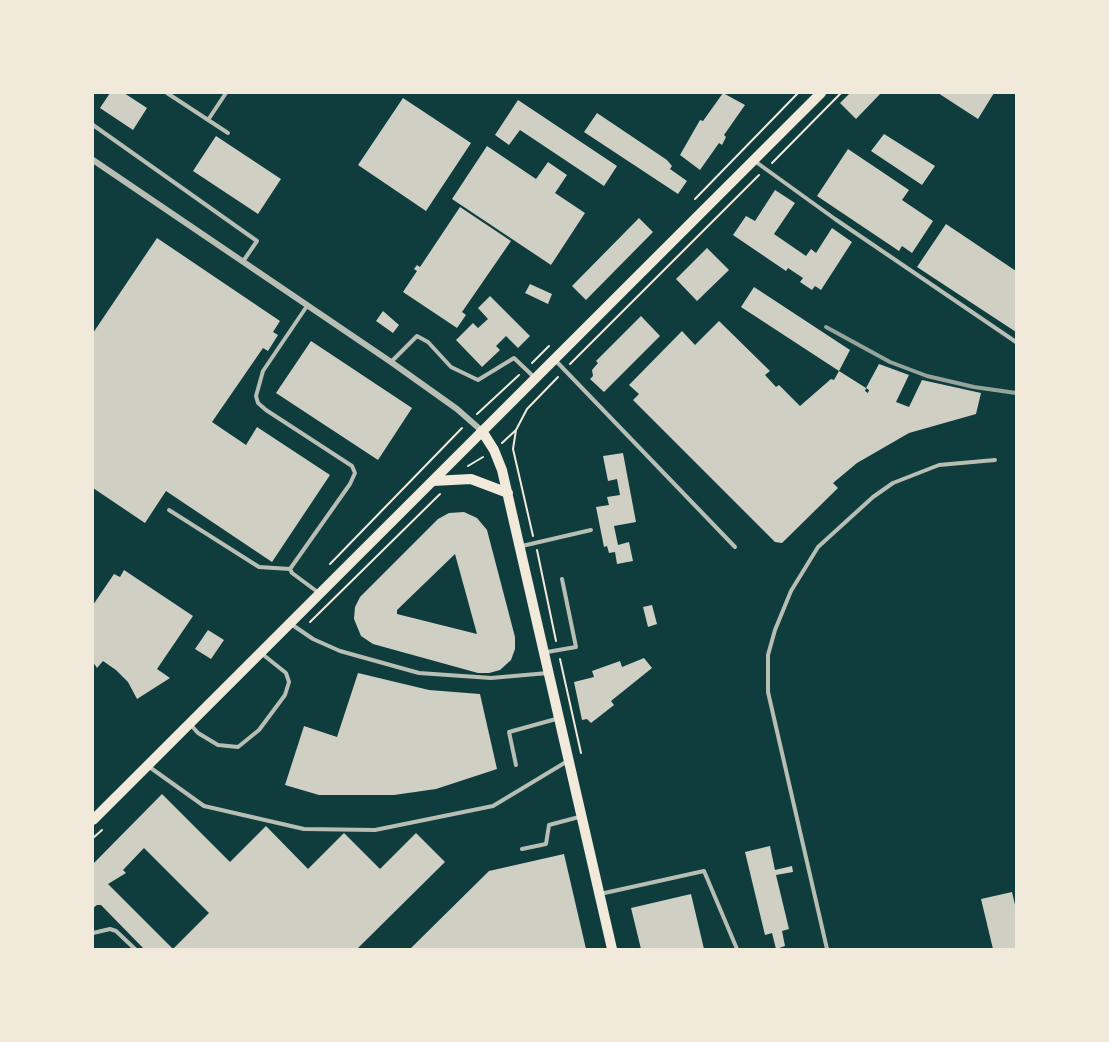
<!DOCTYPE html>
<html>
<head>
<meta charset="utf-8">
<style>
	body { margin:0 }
	#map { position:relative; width:1109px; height:1042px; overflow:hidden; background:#0f3d3e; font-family:Karla,sans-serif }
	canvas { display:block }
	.frame { position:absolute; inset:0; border:94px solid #f1e9da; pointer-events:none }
</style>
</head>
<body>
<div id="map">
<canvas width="1109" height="1042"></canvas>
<div class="frame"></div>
</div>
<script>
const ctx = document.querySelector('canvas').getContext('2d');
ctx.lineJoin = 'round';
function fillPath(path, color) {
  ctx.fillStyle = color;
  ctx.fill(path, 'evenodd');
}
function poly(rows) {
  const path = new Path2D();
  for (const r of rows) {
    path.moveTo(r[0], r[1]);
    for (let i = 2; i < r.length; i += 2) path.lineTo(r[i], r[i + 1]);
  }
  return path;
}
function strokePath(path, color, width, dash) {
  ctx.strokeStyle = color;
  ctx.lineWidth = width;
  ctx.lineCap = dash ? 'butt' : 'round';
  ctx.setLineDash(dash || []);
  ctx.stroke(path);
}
const building = poly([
	[110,93,124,93,147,108,133,130,100,108],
	[723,93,745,105,724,135,726,137,722,145,719,143,700,170,680,155,700,120,703,121],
	[850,93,881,93,856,119,840,103],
	[938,93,994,93,978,119],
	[403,98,471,143,426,211,358,165],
	[518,100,617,166,604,186,520,130,509,145,495,135],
	[597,113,667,160,672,166,670,169,687,181,678,194,584,132],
	[884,134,935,166,922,185,871,151],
	[216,136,281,179,258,214,193,171],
	[487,146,536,179,548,162,567,175,555,193,585,213,551,265,452,199],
	[848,149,909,190,902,200,933,221,912,253,902,246,899,251,817,196],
	[775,190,795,203,774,234,806,256,811,249,816,253,832,228,852,242,821,290,815,286,812,290,800,282,803,278,788,268,786,271,733,235,746,216,755,221],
	[460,207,511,241,462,312,466,315,457,328,403,292,417,271,414,269,417,265,420,267],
	[639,218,653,232,586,300,572,286],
	[946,224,1016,271,1016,332,917,267],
	[157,238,280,321,273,332,278,335,268,351,263,348,212,422,246,445,257,427,330,475,272,562,166,491,145,523,93,488,93,333],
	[707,248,729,270,697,301,676,279],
	[530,284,552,294,548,304,525,293],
	[754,287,850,350,839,371,741,307],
	[490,296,530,336,518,348,506,336,496,346,500,350,482,367,456,340,473,323,478,328,488,319,478,308],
	[383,311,399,325,393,333,376,321],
	[641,316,660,336,604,392,590,379,593,376,592,370,598,363,596,361],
	[719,321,770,371,765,375,776,387,779,385,800,406,831,379,834,380,839,371,866,388,865,391,868,393,869,390,866,388,879,364,909,375,896,402,909,407,922,380,981,393,976,414,909,433,857,463,833,483,838,488,782,543,775,542,633,400,639,394,629,385,682,331,695,345],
	[311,341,412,408,378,460,276,393],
	[623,453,636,522,614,526,618,545,629,542,633,561,617,564,615,552,609,553,607,546,604,547,596,507,609,505,607,497,620,495,617,479,608,481,603,456],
	[464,512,477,518,487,530,515,637,515,649,511,660,500,670,489,673,478,673,373,644,361,636,354,619,355,607,360,597,438,519,449,513],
	[455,554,477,634,397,614,397,610],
	[124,570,193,616,157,669,170,678,137,699,128,682,116,670,103,661,97,668,93,662,93,605,114,574,120,577],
	[652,605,657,624,648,627,643,607],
	[208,630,224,640,211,659,195,649],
	[644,658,652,668,611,701,614,705,591,723,587,719,582,720,574,682,594,677,592,671,620,661,622,667],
	[358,673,429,690,480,694,497,769,436,789,394,795,319,795,285,785,304,726,337,737],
	[162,794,230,862,266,826,308,869,344,833,380,869,416,833,445,862,357,949,144,949,101,905,97,905,93,908,93,864],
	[144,848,209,913,173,949,108,884,126,873,123,870],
	[770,846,775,870,792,866,793,872,776,875,789,929,782,931,785,946,776,949,772,933,765,935,745,852],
	[564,854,586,949,410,949,489,871],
	[1012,892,1016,909,1016,949,993,949,981,899],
	[691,894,704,949,641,949,631,908]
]);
const path = poly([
	[772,163,841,93],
	[695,199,798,93],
	[532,363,549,346],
	[570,364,759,175],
	[477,414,519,375],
	[516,430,513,449,533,536],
	[502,443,516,430,527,409,558,377],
	[468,466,483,457],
	[537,550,556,641],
	[330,564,462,428],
	[310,622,440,494],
	[560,659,581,753],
	[93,838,102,830]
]);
const service = poly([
	[167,93,228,133],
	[208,120,226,93],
	[93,125,257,241,244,260],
	[756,162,835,219,1016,342],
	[307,306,263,371,256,396,258,403,266,410,352,466,355,473,350,484,290,569,292,573,319,593],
	[555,360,735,547],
	[391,362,417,336,428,342,451,367,478,380,514,358,535,378],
	[169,510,259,567,290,569],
	[522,546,591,530],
	[291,624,313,639,340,651,419,673,491,678,548,673],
	[547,652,576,647,562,579],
	[190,724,198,733,218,745,238,747,259,730,285,695,289,682,286,673,261,653],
	[516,765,509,732,556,719],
	[148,766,204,806,304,829,375,830,493,806,566,762],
	[522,849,546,844,549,825,579,817],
	[600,894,704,871,737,949],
	[93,933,110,929,116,931,135,949],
	[827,949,768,692,768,655,775,630,791,591,818,547,873,497,893,483,939,465,995,460]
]);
const minor = poly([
	[93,160,391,362,457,409,482,431]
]);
const secondary = poly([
	[482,431,494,450,502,470,612,949],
	[433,481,471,479,508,493],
	[93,820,821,93]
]);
const rail = poly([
	[826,327,890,362,927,376,974,387,1016,393]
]);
fillPath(building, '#cfcfc3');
strokePath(path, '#f1e9da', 2);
strokePath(service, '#b8beb3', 4);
strokePath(minor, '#b8beb3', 6);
strokePath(secondary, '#f1e9da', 10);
strokePath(rail, '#97a49c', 4);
</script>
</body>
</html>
